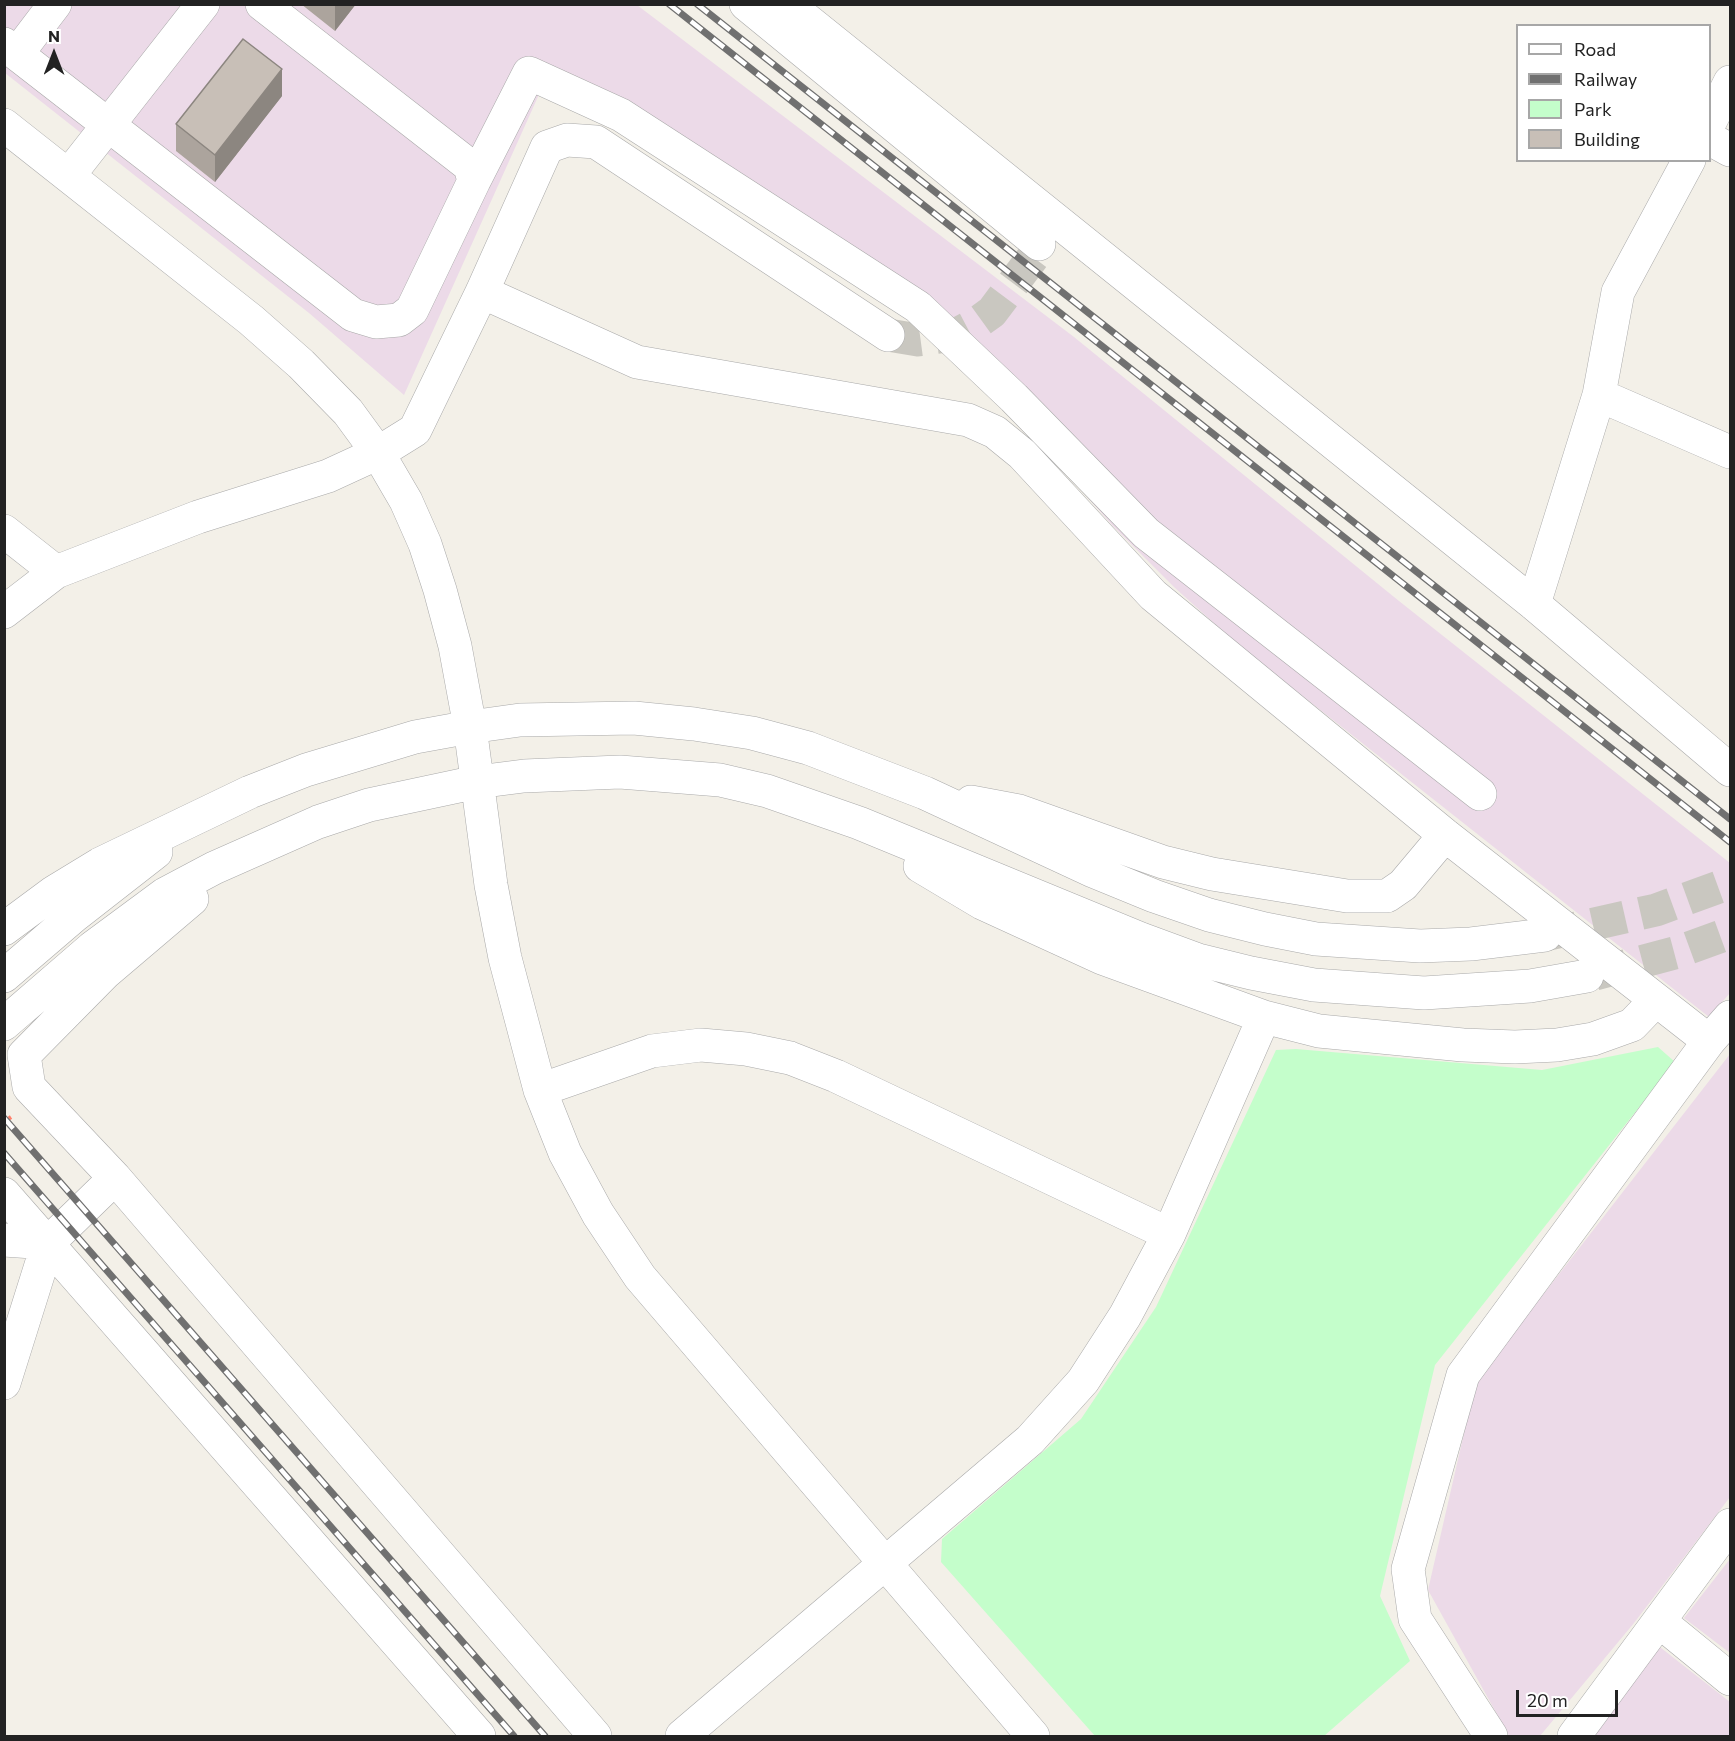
<!DOCTYPE html>
<html>
<head>
<meta charset="utf-8">
<style>
	body { margin:0 }
	#map { position:relative; width:1735px; height:1741px; overflow:hidden; background:#f3f0e8; font-family:Commissioner,sans-serif }
	canvas { display:block }
	.frame { position:absolute; inset:0; border:6px solid #222; pointer-events:none }
	.legend { position:absolute; left:1516px; top:24px; width:195px; height:138px; box-sizing:border-box; background:#fff; border:2px solid #a7a7a7; margin:0; padding:8px 10px; list-style:none; font-size:18px; color:#222 }
	.legend li { display:flex; align-items:center; gap:12px; height:30px }
	.legend b { width:30px; border:2px solid #a7a7a7 }
	.north { position:absolute; left:24px; top:24px; width:60px; height:60px; -webkit-text-stroke:4px #fff; paint-order:stroke; rotate:0deg; font-size:16px; font-weight:700; line-height:24px; text-align:center; color:#222 }
	.north::after { content:''; display:block; margin:auto; width:21px; height:27px; background:#222; clip-path:polygon(50% 0,100% 100%,50% 72%,0 100%) }
	.scale { position:absolute; left:1516px; top:1690px; width:102px; height:27px; box-sizing:border-box; border:3px solid #222; border-top:0; padding-left:8px; font-size:18px; line-height:21px; white-space:nowrap; color:#222; -webkit-text-stroke:4px #fff; paint-order:stroke }
</style>
</head>
<body>
<div id="map">
<canvas width="1735" height="1741"></canvas>
<div class="frame"></div>
<ul class="legend">
<li><b style="height:8px;background:#fff"></b>Road</li>
<li><b style="height:8px;background:#707070"></b>Railway</li>
<li><b style="height:16px;background:#c4fecb"></b>Park</li>
<li><b style="height:16px;background:#c8bfb7"></b>Building</li>
</ul>
<div class="north">N</div>
<div class="scale">20 m</div>
</div>
<script>
const ctx = document.querySelector('canvas').getContext('2d');
ctx.lineJoin = 'round';
function fillPath(path, color) {
  ctx.fillStyle = color;
  ctx.fill(path, 'evenodd');
}
function poly(rows) {
  const path = new Path2D();
  for (const r of rows) {
    path.moveTo(r[0], r[1]);
    for (let i = 2; i < r.length; i += 2) path.lineTo(r[i], r[i + 1]);
  }
  return path;
}
function strokePath(path, color, width, dash) {
  ctx.strokeStyle = color;
  ctx.lineWidth = width;
  ctx.lineCap = dash ? 'butt' : 'round';
  ctx.setLineDash(dash || []);
  ctx.stroke(path);
}
const industrial = poly([
	[4,5,637,5,1074,337,1399,601,1730,863,1730,993,1709,1017,1238,645,1174,587,1113,526,1001,400,904,310,602,118,541,90,404,395,309,313,5,73],
	[1730,1054,1730,1497,1634,1623,1540,1736,1509,1736,1428,1590,1476,1381],
	[1730,1559,1730,1653,1684,1618],
	[1656,1644,1730,1702,1730,1736,1590,1736]
]);
const park = poly([
	[1658,1047,1675,1062,1435,1365,1380,1596,1410,1661,1324,1736,1095,1736,941,1562,942,1539,1081,1419,1156,1307,1276,1050,1296,1049,1542,1070]
]);
const minorTunnel = poly([
	[888,335,918,340,955,335,974,325,992,312,1033,257,1039,244],
	[1545,935,1656,910,1730,883],
	[1595,974,1678,952,1730,933]
]);
const path = poly([
	[4,1122,11,1117]
]);
const minor = poly([
	[746,4,1039,244],
	[787,4,1534,604,1730,770],
	[4,44,353,315,376,322,399,320,412,310,474,181,470,166,262,4],
	[17,54,55,4],
	[1710,122,1730,82],
	[4,125,251,320,301,364,348,412,378,453,406,501,425,544,440,590,455,646,470,727,491,885,505,958,540,1090,565,1153,598,1214,640,1277,1033,1736],
	[1710,139,1730,150],
	[69,175,203,4],
	[474,181,529,73,621,115,918,307,1014,398,1146,533,1480,794],
	[482,292,637,362,968,420,995,432,1022,454,1153,595,1445,835,1709,1041],
	[1599,395,1730,452],
	[4,531,56,572],
	[1534,604,1599,395,1618,292,1689,160],
	[4,612,56,572,198,517,328,476,378,453,415,430,482,292,547,147,567,140,596,142,888,335],
	[971,802,1019,811,1163,862,1212,874,1347,896,1387,896,1403,885,1445,835],
	[920,866,982,903,1102,958,1264,1017,1319,1031,1463,1045,1515,1047,1557,1045,1593,1039,1632,1025,1656,1000],
	[192,899,105,973,24,1055,29,1087,115,1178,595,1736],
	[4,929,54,892,100,864,250,792,306,770,415,737,470,727,520,720,634,718,694,724,752,733,808,748,925,793,1093,871,1154,896,1209,915,1265,929,1316,939,1420,946,1471,944,1545,935],
	[4,976,74,916,156,852],
	[4,1024,92,948,165,894,214,868,318,822,369,805,477,782,524,776,620,772,720,780,767,791,859,823,1141,939,1198,960,1251,973,1314,985,1424,993,1530,986,1587,976],
	[540,1090,652,1051,701,1045,746,1049,790,1058,836,1076,1169,1234],
	[4,1194,479,1736],
	[4,1240,48,1243],
	[4,1383,48,1243,115,1178],
	[1659,1621,1730,1679],
	[682,1736,1030,1440,1083,1381,1125,1316,1169,1234,1264,1017],
	[1491,1736,1415,1619,1408,1569,1463,1375,1709,1041,1730,1017],
	[1574,1736,1730,1525]
]);
const rail = poly([
	[669,4,1730,842],
	[697,4,1730,819],
	[4,1118,545,1736],
	[4,1153,514,1736]
]);
const wall = poly([
	[301,4,356,4,335,31],
	[282,96,215,182,176,151,176,124]
]);
const shadedWall = poly([
	[335,4,356,4,335,31],
	[282,69,282,96,215,182,215,155]
]);
const building = poly([
	[243,39,282,69,215,155,176,124,243,39]
]);
fillPath(industrial, '#ecdae8');
fillPath(park, '#c4fecb');
strokePath(minorTunnel, '#c9c7c0', 33, [33, 16]);
strokePath(minor, '#a9a9a9', 34);
strokePath(path, '#ff816d', 4, [3, 3]);
strokePath(minor, '#fff', 33);
strokePath(rail, '#707070', 7);
strokePath(rail, '#fff', 4.5, [14]);
fillPath(wall, '#aca49d');
fillPath(shadedWall, '#8c8680');
fillPath(building, '#c8bfb7');
strokePath(building, '#8c8680', 1.5);
</script>
</body>
</html>
